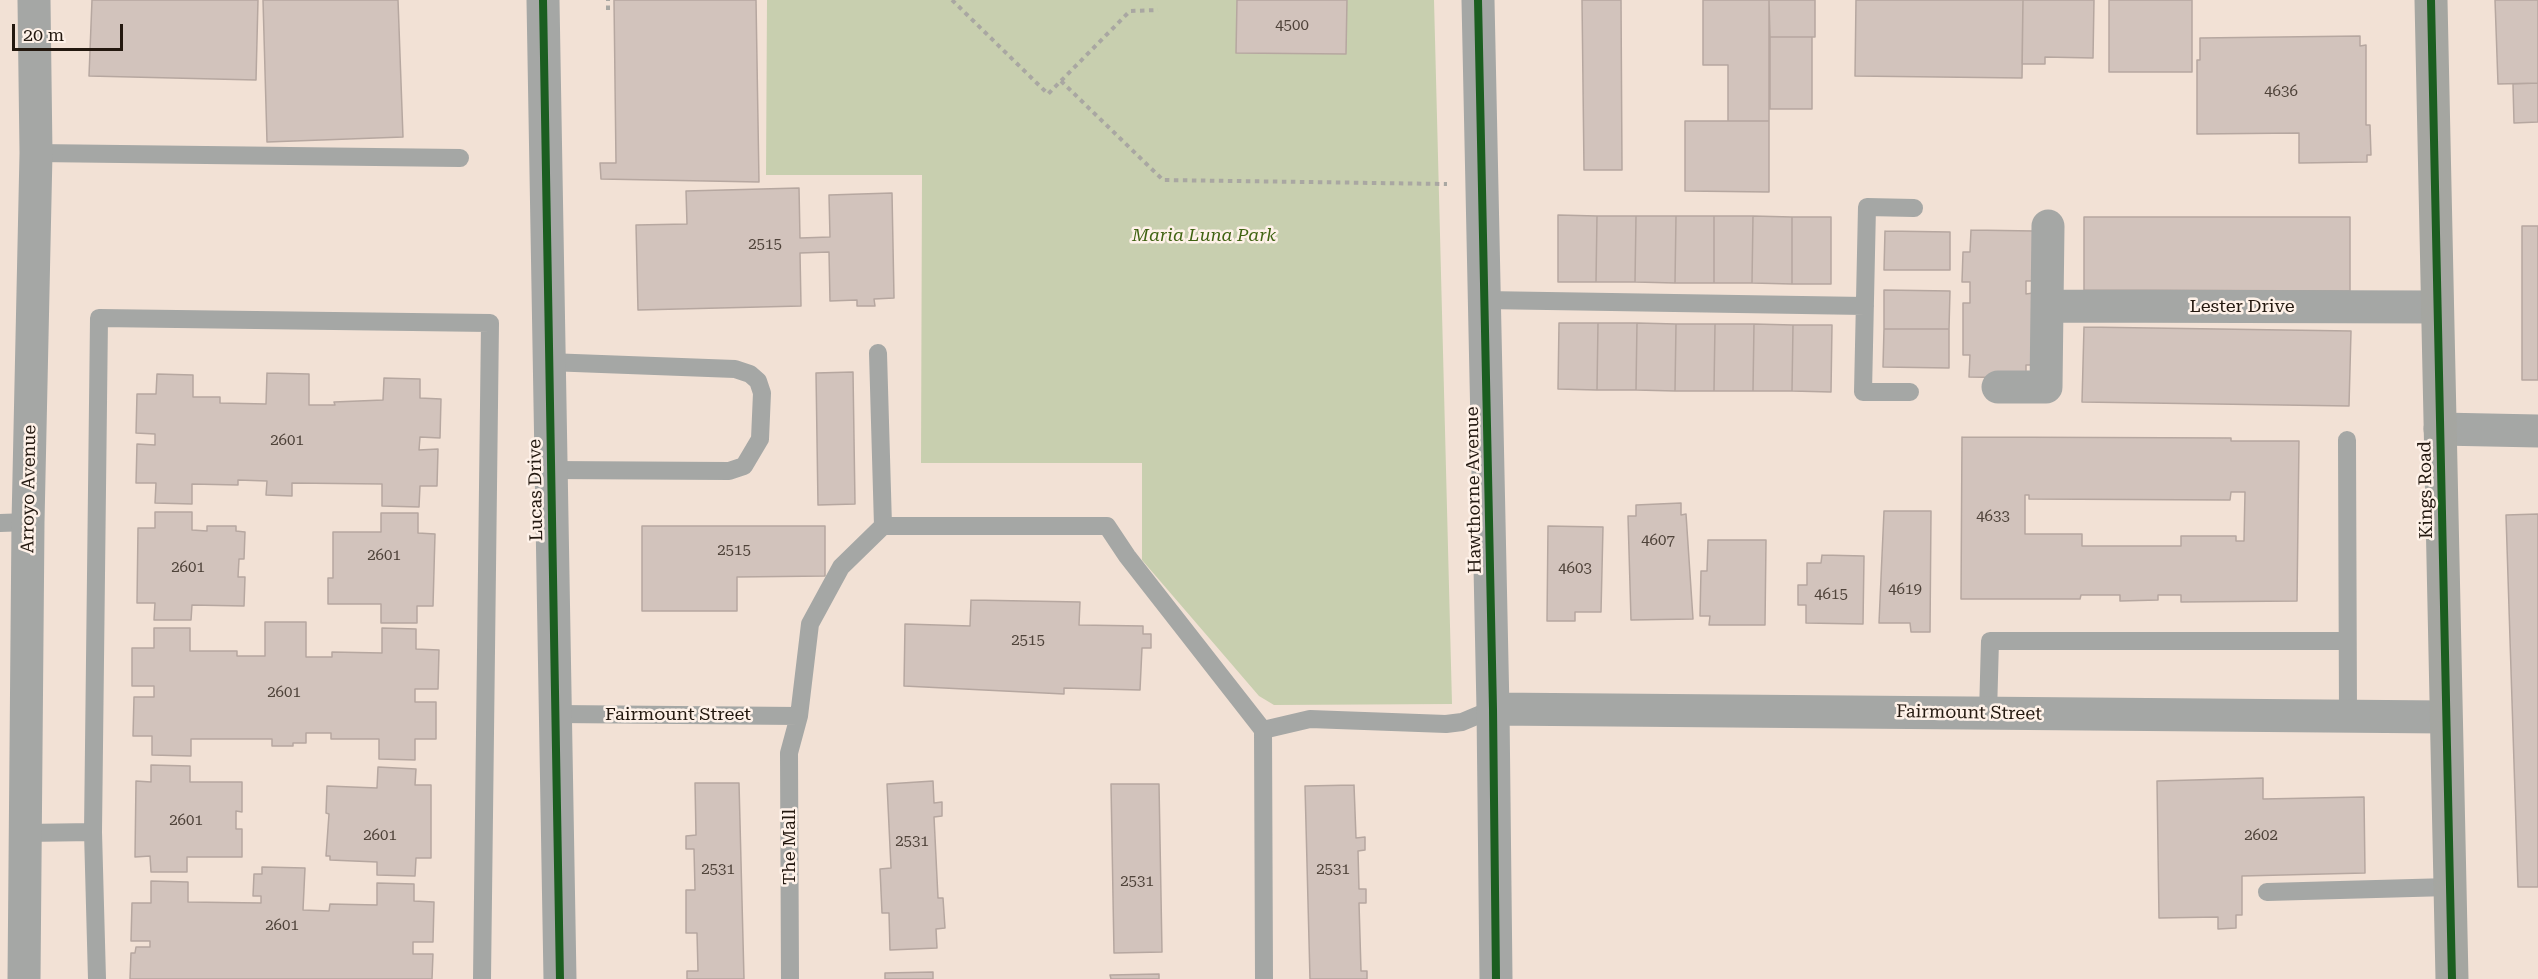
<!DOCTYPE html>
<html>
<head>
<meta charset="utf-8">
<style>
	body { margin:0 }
	#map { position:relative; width:2538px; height:979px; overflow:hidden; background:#f2e1d5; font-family:"Roboto Serif",serif }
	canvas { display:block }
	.scale { position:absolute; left:12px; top:24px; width:111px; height:27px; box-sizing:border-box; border:3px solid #23180f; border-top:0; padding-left:8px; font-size:18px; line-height:21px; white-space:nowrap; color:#23180f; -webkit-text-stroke:4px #fef1e8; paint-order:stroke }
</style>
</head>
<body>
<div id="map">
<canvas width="2538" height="979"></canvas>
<div class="scale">20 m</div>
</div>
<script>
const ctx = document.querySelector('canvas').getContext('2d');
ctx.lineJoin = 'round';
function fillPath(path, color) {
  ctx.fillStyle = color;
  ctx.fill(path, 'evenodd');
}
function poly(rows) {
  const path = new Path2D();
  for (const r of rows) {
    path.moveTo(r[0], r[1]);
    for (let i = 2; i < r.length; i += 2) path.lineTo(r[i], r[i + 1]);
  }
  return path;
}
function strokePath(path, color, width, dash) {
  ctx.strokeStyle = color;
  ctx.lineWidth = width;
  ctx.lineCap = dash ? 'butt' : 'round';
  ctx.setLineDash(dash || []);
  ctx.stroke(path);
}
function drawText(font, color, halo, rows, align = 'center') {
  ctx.font = font + ' "Roboto Serif",serif';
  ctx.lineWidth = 5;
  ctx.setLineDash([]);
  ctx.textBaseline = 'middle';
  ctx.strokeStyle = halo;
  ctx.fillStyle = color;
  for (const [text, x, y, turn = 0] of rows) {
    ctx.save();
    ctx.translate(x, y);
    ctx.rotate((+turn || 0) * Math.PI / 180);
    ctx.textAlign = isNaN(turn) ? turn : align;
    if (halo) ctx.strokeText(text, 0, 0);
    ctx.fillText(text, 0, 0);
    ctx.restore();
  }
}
const green = poly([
	[767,0,1434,0,1452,704,1274,705,1259,696,1142,560,1142,463,921,463,922,175,766,175]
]);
const building = poly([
	[92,0,258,0,256,80,89,76,92,0],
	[263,0,398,0,403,137,267,142,263,0],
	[614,0,756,0,759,182,601,179,600,163,616,163,614,0],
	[1237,0,1347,0,1346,54,1236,53,1237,0],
	[1582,0,1621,0,1622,170,1584,170,1582,0],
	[1703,0,1769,0,1769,121,1728,121,1728,65,1703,65,1703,0],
	[1769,0,1815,0,1815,37,1770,37,1769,0],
	[1856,0,2023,0,2022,78,1855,76,1856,0],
	[2023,0,2094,0,2093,58,2045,57,2045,64,2022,64,2023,0],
	[2109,0,2192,0,2192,72,2109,72,2109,0],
	[2495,0,2538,0,2538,83,2498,84,2495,0],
	[2360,36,2360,46,2366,45,2366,125,2370,125,2371,155,2367,155,2367,162,2299,163,2299,133,2197,134,2197,60,2200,60,2200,38,2360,36],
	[1770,37,1812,37,1812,109,1770,109,1770,37],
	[2538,83,2538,122,2514,123,2513,84,2538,83],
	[1685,121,1769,121,1769,192,1685,191,1685,121],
	[799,188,800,238,830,237,829,195,892,193,894,298,874,299,875,306,857,306,857,300,830,301,829,252,800,253,801,306,638,310,636,225,687,224,686,191,799,188],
	[1558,215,1597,216,1596,282,1558,282,1558,215],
	[1597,216,1636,216,1635,282,1596,282,1597,216],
	[1636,216,1676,216,1675,283,1635,282,1636,216],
	[1676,216,1714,216,1714,283,1675,283,1676,216],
	[1714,216,1753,216,1752,283,1714,283,1714,216],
	[1753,216,1792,217,1792,284,1752,283,1753,216],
	[1792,217,1831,217,1831,284,1792,284,1792,217],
	[2084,217,2350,217,2350,291,2084,290,2084,217],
	[2522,226,2538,226,2538,380,2522,380,2522,226],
	[1971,230,2034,231,2034,281,2026,281,2026,294,2033,293,2032,365,2026,365,2026,378,1969,377,1970,355,1963,355,1963,303,1970,303,1970,282,1962,282,1963,252,1970,252,1971,230],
	[1885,231,1950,232,1950,270,1884,270,1885,231],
	[1884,290,1950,291,1949,329,1884,329,1884,290],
	[1559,323,1598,323,1597,390,1558,389,1559,323],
	[1598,323,1637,323,1636,390,1597,390,1598,323],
	[1637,323,1676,324,1675,391,1636,390,1637,323],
	[1676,324,1715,324,1714,391,1675,391,1676,324],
	[1715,324,1754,324,1753,391,1714,391,1715,324],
	[1754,324,1793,325,1792,391,1753,391,1754,324],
	[1793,325,1832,325,1831,392,1792,391,1793,325],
	[2084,327,2351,331,2349,406,2082,402,2084,327],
	[1884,329,1949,329,1949,368,1883,367,1884,329],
	[853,372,855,504,818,505,816,373,853,372],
	[267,373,309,374,309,405,335,405,334,402,383,400,384,378,420,379,420,398,441,399,440,438,420,437,419,450,438,449,437,486,420,486,419,507,382,506,382,484,292,483,292,496,266,495,267,481,238,480,238,485,192,484,192,504,155,503,156,483,136,483,137,444,155,445,155,434,136,433,137,394,156,394,157,374,193,375,193,397,220,397,220,403,266,404,267,373],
	[1962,437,2231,438,2231,441,2299,441,2297,601,2181,602,2181,595,2158,595,2158,600,2120,601,2120,595,2081,595,2080,599,1961,599,1962,437],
	[2231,492,2245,492,2244,541,2236,541,2236,536,2181,536,2181,546,2082,546,2082,534,2025,534,2025,495,2029,495,2029,499,2230,500,2231,492],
	[1681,503,1681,515,1686,514,1693,619,1631,620,1628,516,1636,516,1636,505,1681,503],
	[1884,511,1931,511,1930,632,1911,632,1910,623,1879,623,1884,511],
	[155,512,192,512,192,530,207,531,207,526,236,526,236,531,245,532,244,559,239,559,238,577,245,577,244,606,192,605,191,620,154,620,155,603,137,603,138,528,155,528,155,512],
	[381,513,418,513,418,533,435,534,433,606,417,606,417,623,381,623,381,604,328,604,328,578,333,578,333,532,381,532,381,513],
	[2538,514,2538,887,2518,887,2506,515,2538,514],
	[642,526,825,526,825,576,737,577,737,611,642,611,642,526],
	[1548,526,1603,527,1601,612,1575,612,1575,621,1547,621,1548,526],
	[1708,540,1766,540,1765,625,1709,625,1710,616,1700,616,1701,571,1707,571,1708,540],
	[1822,555,1864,556,1863,624,1806,623,1806,605,1798,605,1798,585,1807,585,1807,563,1821,563,1822,555],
	[971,600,1080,602,1079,625,1143,626,1143,634,1151,634,1151,648,1142,648,1140,690,1064,688,1064,694,904,686,905,624,970,626,971,600],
	[265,622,306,622,306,657,332,657,332,652,382,653,382,628,416,629,416,649,439,650,438,689,415,689,415,702,436,702,436,739,415,739,415,760,379,759,379,739,331,739,331,733,306,733,306,743,293,743,293,746,272,746,272,739,191,739,191,756,152,755,152,736,133,736,134,697,154,697,154,686,132,686,132,648,154,648,154,628,190,628,190,651,237,651,237,656,265,656,265,622],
	[151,765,190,766,190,782,242,782,242,812,236,811,236,829,242,829,242,857,187,857,187,872,151,872,150,856,135,857,136,781,151,782,151,765],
	[378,767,416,769,415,785,431,785,431,858,416,858,415,876,377,875,377,862,330,860,330,856,326,856,329,814,326,813,327,786,377,788,378,767],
	[2263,778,2263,799,2364,797,2365,873,2242,876,2242,915,2236,915,2236,928,2218,929,2218,917,2159,918,2157,781,2263,778],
	[933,781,934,803,942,802,942,816,934,817,938,898,943,898,945,928,936,929,937,948,890,950,889,913,882,913,880,869,891,868,887,784,933,781],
	[695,783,739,783,744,979,687,979,687,971,698,971,697,933,686,933,686,890,695,890,694,849,686,849,686,836,696,835,695,783],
	[1111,784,1159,784,1162,952,1114,953,1111,784],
	[1354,785,1356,838,1365,837,1365,850,1358,851,1359,889,1366,889,1366,903,1359,903,1361,971,1367,971,1367,979,1310,979,1305,786,1354,785],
	[262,867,305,868,303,910,329,911,330,904,377,905,377,883,414,884,414,901,434,902,433,942,413,942,413,954,433,954,432,979,130,979,131,953,135,953,136,947,150,947,150,941,131,941,132,903,151,903,151,881,188,882,188,902,261,903,261,896,253,896,254,874,262,874,262,867],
	[933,972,933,979,885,979,885,973,933,972],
	[1159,974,1159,979,1111,979,1110,975,1159,974]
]);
const path = poly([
	[952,0,1048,94,1130,11,1158,10],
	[608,10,608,0],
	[1061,81,1163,180,1447,184]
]);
const lane = poly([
	[36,153,460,158],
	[1484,300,1865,306],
	[878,353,883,526,1107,526,1127,556,1263,730],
	[548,362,735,369,750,374,758,381,762,393,760,439,744,466,729,471,551,470],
	[1910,392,1863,392,1867,207,1914,208],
	[2347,440,2348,716],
	[0,523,28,522],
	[1988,713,1990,641,2347,641],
	[556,714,799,716],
	[25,833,93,832],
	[2267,892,2449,887],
	[97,979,93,832,99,318,490,323,482,979],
	[790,979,789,753,799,716,810,624,841,567,883,526],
	[1264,979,1263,730,1310,719,1446,724,1462,722,1493,709]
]);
const street = poly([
	[543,0,560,979],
	[1478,0,1493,709,1496,979],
	[2048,306,2437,307],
	[1998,387,2046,387,2048,226],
	[2440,429,2538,431],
	[1493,709,2445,717],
	[24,979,28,522,36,153,34,0]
]);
const secondary = poly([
	[2431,0,2452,979]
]);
const cycleway = poly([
	[543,0,560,979],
	[1478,0,1493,709,1496,979],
	[2431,0,2452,979]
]);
const numberNames = [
	["4500",1292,26],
	["4636",2281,92],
	["2515",765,245],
	["2601",287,441],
	["4633",1993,517],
	["4607",1658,541],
	["2515",734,551],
	["2601",384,556],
	["2601",188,568],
	["4603",1575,569],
	["4619",1905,590],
	["4615",1831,595],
	["2515",1028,641],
	["2601",284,693],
	["2601",186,821],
	["2601",380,836],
	["2602",2261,836],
	["2531",912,842],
	["2531",718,870],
	["2531",1333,870],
	["2531",1137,882],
	["2601",282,926]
];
const parkNames = [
	["Maria Luna Park",1204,236]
];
const streetNames = [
	["Lester Drive",2242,307],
	["Arroyo Avenue",29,489,-89],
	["Lucas Drive",536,490,-91],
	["Hawthorne Avenue",1474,490,-91],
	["Kings Road",2426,490,-91],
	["Fairmount Street",1969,713,1],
	["Fairmount Street",678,715],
	["The Mall",790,847,-90]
];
fillPath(green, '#c8cfaf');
fillPath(building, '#d2c3bc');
strokePath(building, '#b6a7a0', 1.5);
strokePath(path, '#a9a7a2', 4, [4.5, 4.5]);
strokePath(lane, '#a5a7a5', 18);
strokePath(street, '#a5a7a5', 33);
strokePath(secondary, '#a5a6a1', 33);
strokePath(cycleway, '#1b5e20', 8);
drawText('15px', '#4f433a', null, numberNames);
drawText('italic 18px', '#406312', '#fef1e8', parkNames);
drawText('18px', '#23180f', '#fef1e8', streetNames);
</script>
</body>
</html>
